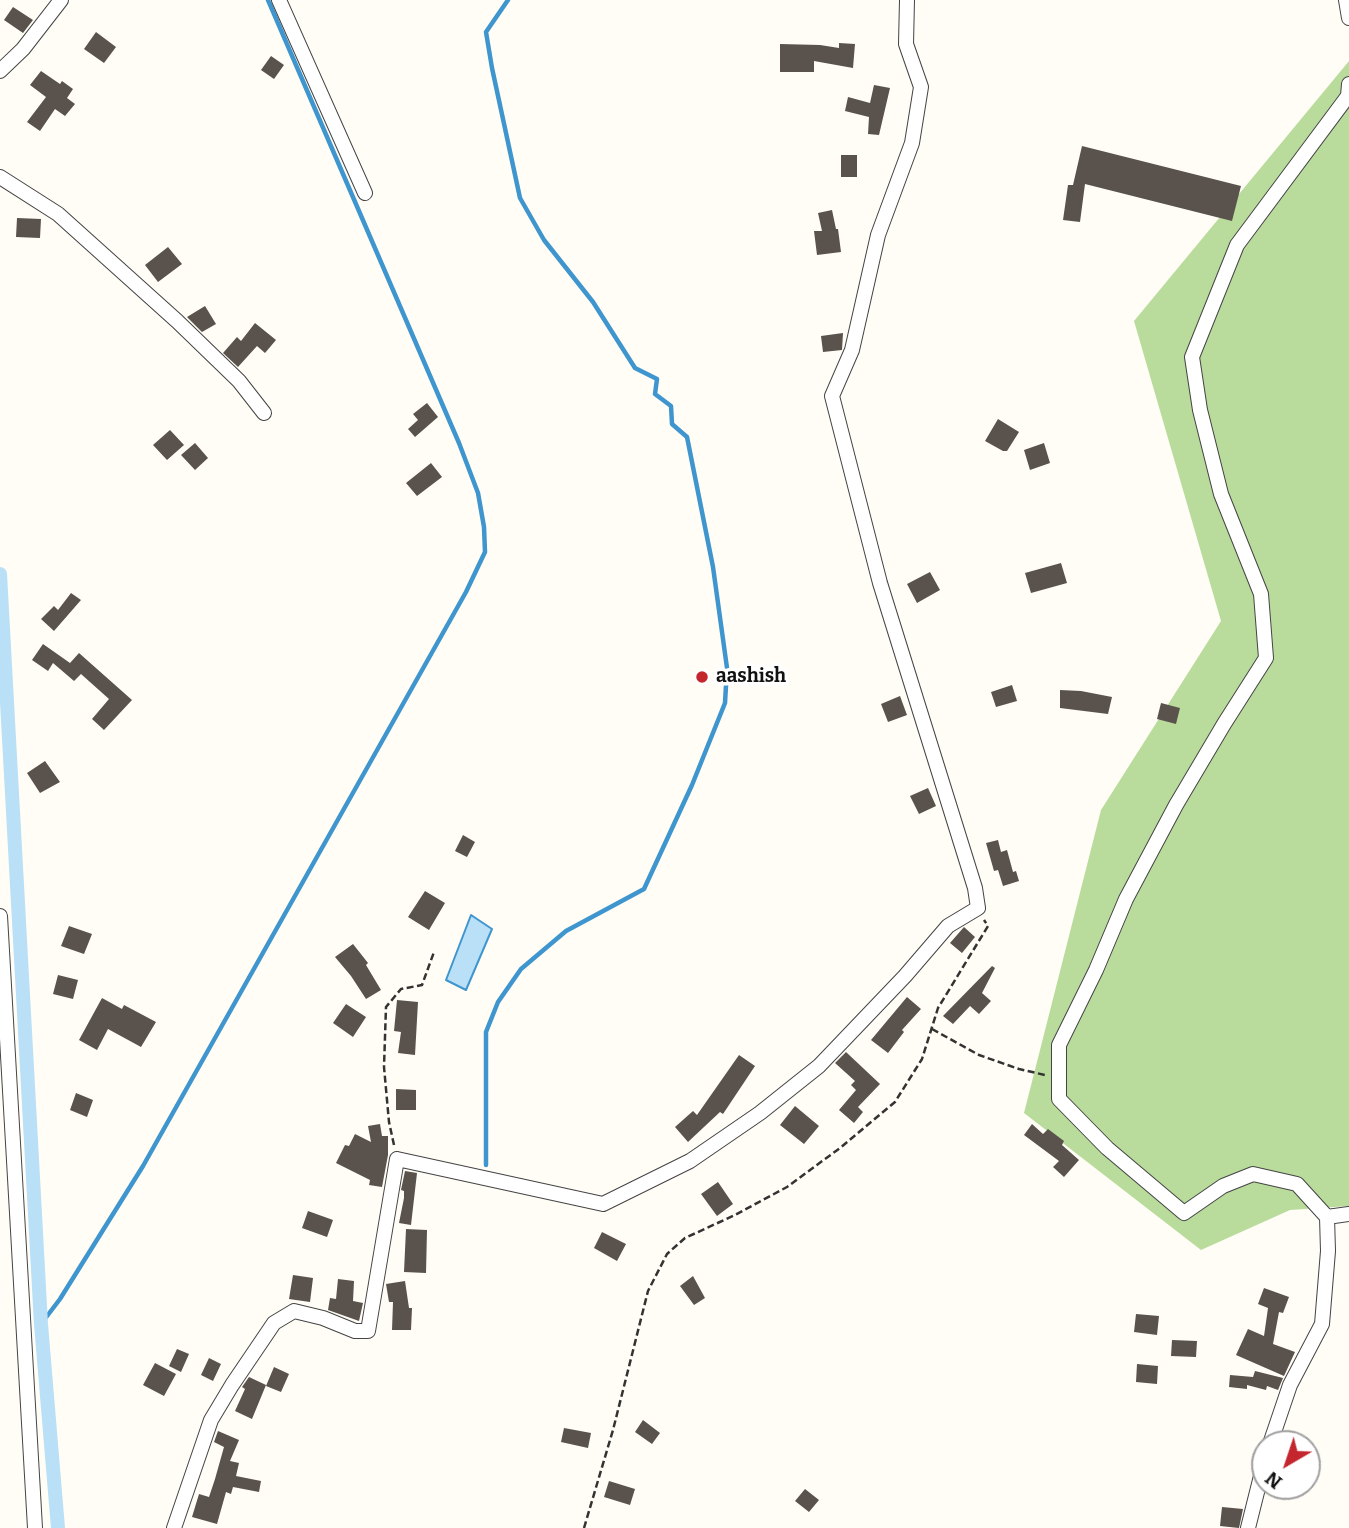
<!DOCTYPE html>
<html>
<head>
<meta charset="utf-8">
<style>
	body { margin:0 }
	#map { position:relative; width:1349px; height:1528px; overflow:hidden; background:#fffdf5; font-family:Bitter,serif }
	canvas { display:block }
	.north { position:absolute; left:1251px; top:1430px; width:70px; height:70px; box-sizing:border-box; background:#fff; border:2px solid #a0a0a0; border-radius:50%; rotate:219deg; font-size:19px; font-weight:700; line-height:28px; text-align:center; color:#111 }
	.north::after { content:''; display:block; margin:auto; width:24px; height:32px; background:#c4262e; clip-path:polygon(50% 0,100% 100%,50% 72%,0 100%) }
</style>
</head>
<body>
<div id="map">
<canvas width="1349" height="1528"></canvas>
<div class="north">N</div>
</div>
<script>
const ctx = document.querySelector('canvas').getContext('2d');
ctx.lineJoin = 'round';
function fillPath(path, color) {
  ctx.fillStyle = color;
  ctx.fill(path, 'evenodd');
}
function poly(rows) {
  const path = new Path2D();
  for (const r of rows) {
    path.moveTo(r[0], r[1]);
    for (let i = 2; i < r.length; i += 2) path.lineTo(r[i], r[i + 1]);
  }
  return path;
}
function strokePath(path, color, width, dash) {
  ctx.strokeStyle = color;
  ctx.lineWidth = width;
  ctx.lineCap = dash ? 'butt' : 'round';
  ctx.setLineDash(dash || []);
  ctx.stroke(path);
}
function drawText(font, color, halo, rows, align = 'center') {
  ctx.font = font + ' Bitter,serif';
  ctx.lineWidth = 7;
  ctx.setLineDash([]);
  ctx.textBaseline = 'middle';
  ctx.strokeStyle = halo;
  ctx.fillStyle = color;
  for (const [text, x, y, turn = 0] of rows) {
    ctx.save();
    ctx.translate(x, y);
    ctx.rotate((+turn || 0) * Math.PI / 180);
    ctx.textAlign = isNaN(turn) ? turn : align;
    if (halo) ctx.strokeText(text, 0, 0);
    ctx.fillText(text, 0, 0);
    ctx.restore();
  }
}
const forest = poly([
	[1349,61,1349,1206,1290,1210,1201,1250,1024,1113,1101,810,1221,621,1134,321]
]);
const water = poly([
	[471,915,492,929,466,990,446,980,471,915]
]);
const stream = poly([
	[486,1165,486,1032,498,1002,521,969,566,931,644,889,692,785,725,703,727,668,713,567,687,437,672,424,671,406,655,394,657,379,635,368,593,302,544,240,520,198,492,68,486,32,508,0],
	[41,1324,60,1299,143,1166,466,592,485,552,484,527,478,493,459,443,268,0]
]);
const canal = poly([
	[0,574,41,1324,58,1528]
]);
const building = poly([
	[13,7,33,20,23,33,4,20],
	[96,32,116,47,104,63,84,49],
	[839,43,855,44,853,68,814,61,814,72,780,72,780,44,820,45,839,48],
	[271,56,284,65,274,79,261,70],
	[41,71,60,84,62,81,73,89,67,98,75,104,65,116,55,109,40,131,27,122,46,97,30,85],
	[874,85,890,88,879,135,868,134,869,117,845,111,848,97,870,103],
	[1082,146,1241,186,1232,221,1085,184,1080,222,1063,220,1068,185,1073,185],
	[841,155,857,155,857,177,841,177],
	[832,210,836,229,838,229,841,252,817,255,814,231,822,231,818,213],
	[17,218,41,219,40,238,16,237],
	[168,247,182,264,158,282,145,265],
	[205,306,216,324,202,332,187,317],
	[255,323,276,340,265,353,257,346,238,367,223,353,237,337,241,341],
	[843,333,842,350,823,352,821,336],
	[427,403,438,417,415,437,408,429,418,420,413,414],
	[998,419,1019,432,1007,451,1003,451,985,441],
	[170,430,184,445,167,460,153,445],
	[195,443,208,458,195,470,181,455],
	[1044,443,1050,463,1030,470,1024,450],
	[431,463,442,477,417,496,406,483],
	[1061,563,1067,583,1031,593,1025,573],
	[930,572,940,590,917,603,907,584],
	[71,593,81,600,54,631,41,619,54,606,58,610],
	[43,644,70,663,79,653,132,700,104,730,92,719,109,699,81,674,74,681,53,663,48,671,32,660],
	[1012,685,1017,701,996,707,991,692],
	[1060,690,1081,691,1112,697,1108,714,1060,708],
	[900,696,907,715,888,722,881,704],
	[1161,703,1180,708,1176,724,1157,719],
	[45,761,60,782,40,793,27,773],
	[928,788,936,806,919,814,910,796],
	[463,835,475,842,467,857,455,851],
	[998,840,1001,852,1007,850,1013,872,1016,871,1019,881,1003,886,998,870,994,871,986,843],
	[425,891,445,903,429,930,408,917],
	[69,926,92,934,84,954,61,946],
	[964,927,975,937,962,953,950,943],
	[353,944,368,963,366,965,381,990,366,999,351,976,335,957],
	[992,966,995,968,982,993,991,1001,979,1014,970,1006,953,1024,943,1016],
	[58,975,78,980,73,999,53,994],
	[907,997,921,1009,902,1030,904,1032,888,1053,871,1040],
	[102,998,122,1009,124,1005,156,1022,141,1047,108,1029,97,1050,79,1040],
	[397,1000,418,1002,415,1055,398,1053,401,1032,394,1031],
	[346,1004,366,1017,353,1037,333,1023],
	[846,1052,880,1084,858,1107,863,1112,854,1123,839,1110,856,1090,851,1085,855,1081,835,1063],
	[739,1055,755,1066,723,1114,720,1112,688,1142,675,1127,693,1111,697,1115],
	[396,1089,416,1090,416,1110,396,1110],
	[76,1093,93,1100,87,1117,70,1110],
	[795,1106,819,1126,804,1144,780,1125],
	[380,1124,382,1136,388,1136,388,1155,382,1187,369,1185,370,1180,336,1163,345,1145,349,1146,355,1134,371,1142,368,1126],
	[1032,1124,1043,1134,1048,1129,1064,1141,1062,1145,1079,1160,1064,1177,1053,1167,1059,1161,1024,1135],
	[405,1171,417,1173,411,1225,399,1223,404,1198,404,1191,401,1190],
	[718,1182,733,1204,717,1216,701,1194],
	[308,1211,333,1220,327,1237,302,1228],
	[406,1229,427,1230,426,1273,404,1272],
	[602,1232,626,1244,617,1261,594,1248],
	[293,1275,313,1278,310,1302,289,1299],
	[693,1276,705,1298,694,1305,680,1286],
	[338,1279,354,1281,353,1301,363,1303,359,1321,328,1310,330,1298,336,1299],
	[405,1281,409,1308,412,1308,411,1330,392,1330,393,1302,389,1302,386,1284],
	[1264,1288,1289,1297,1283,1313,1279,1312,1273,1344,1295,1352,1284,1376,1236,1355,1248,1329,1264,1336,1268,1308,1258,1304],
	[1136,1314,1159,1316,1157,1335,1134,1332],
	[1172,1340,1197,1341,1196,1357,1171,1356],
	[177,1349,189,1354,181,1372,169,1366],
	[209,1358,221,1364,213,1381,201,1375],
	[155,1363,176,1374,164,1396,143,1385],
	[1137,1364,1158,1366,1157,1384,1136,1382],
	[274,1367,289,1374,281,1392,266,1386],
	[1255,1371,1283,1378,1278,1390,1267,1386,1266,1390,1247,1385,1247,1389,1229,1387,1230,1375,1253,1377],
	[249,1377,266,1385,252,1419,235,1411,245,1389,242,1387],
	[643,1420,660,1433,652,1444,635,1432],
	[564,1428,591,1433,588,1448,561,1442],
	[218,1431,239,1440,230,1461,239,1463,236,1476,261,1481,259,1492,233,1487,231,1494,226,1492,217,1524,192,1517,199,1494,209,1497,215,1479,224,1447,214,1442],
	[609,1481,635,1489,630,1505,604,1497],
	[805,1489,819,1500,809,1512,795,1501],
	[1222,1507,1243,1509,1239,1528,1220,1526]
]);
const path = poly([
	[932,1029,979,1055,1019,1069,1045,1075],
	[394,1145,389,1122,384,1067,386,1007,401,989,422,985,434,952],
	[584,1528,613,1430,648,1291,667,1254,685,1238,735,1215,787,1187,840,1148,895,1102,922,1059,938,1008,988,926,984,920]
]);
const street = poly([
	[279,0,365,193],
	[1346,0,1349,18],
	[0,71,23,49,61,0],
	[0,177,58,214,177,321,239,381,264,413],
	[0,916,35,1528],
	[1327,1217,1349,1214],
	[1270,1444,1290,1385,1322,1324,1328,1251,1327,1217,1297,1184,1253,1174,1223,1186,1184,1213,1107,1148,1059,1099,1059,1045,1096,970,1126,899,1176,805,1224,724,1266,658,1261,594,1221,494,1200,410,1192,357,1237,245,1348,96,1349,84],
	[174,1528,211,1420,232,1385,274,1323,294,1311,323,1318,355,1331,368,1331,397,1159,603,1204,690,1161,760,1113,819,1066,905,976,948,926,978,908,975,888,880,583,832,396,852,350,878,235,912,143,921,87,906,44,907,0],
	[1248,1528,1265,1460]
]);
const markers = [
	[702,677,7,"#c4262e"]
];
const poiNames = [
	["aashish",716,677]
];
fillPath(forest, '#b9dc9c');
fillPath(water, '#b9e0f7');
strokePath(water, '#3f96cf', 2);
strokePath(stream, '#3f96cf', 4.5);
strokePath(canal, '#b9e0f7', 14);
fillPath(building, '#5a524d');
strokePath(street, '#444', 16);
strokePath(path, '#333', 2.5, [7, 3.5]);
strokePath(street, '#fff', 14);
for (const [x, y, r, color] of markers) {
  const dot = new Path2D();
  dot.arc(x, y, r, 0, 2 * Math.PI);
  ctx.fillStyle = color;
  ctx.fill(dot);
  strokePath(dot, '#fff', 2.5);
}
drawText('bold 19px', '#111', '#fff', poiNames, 'left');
</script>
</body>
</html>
